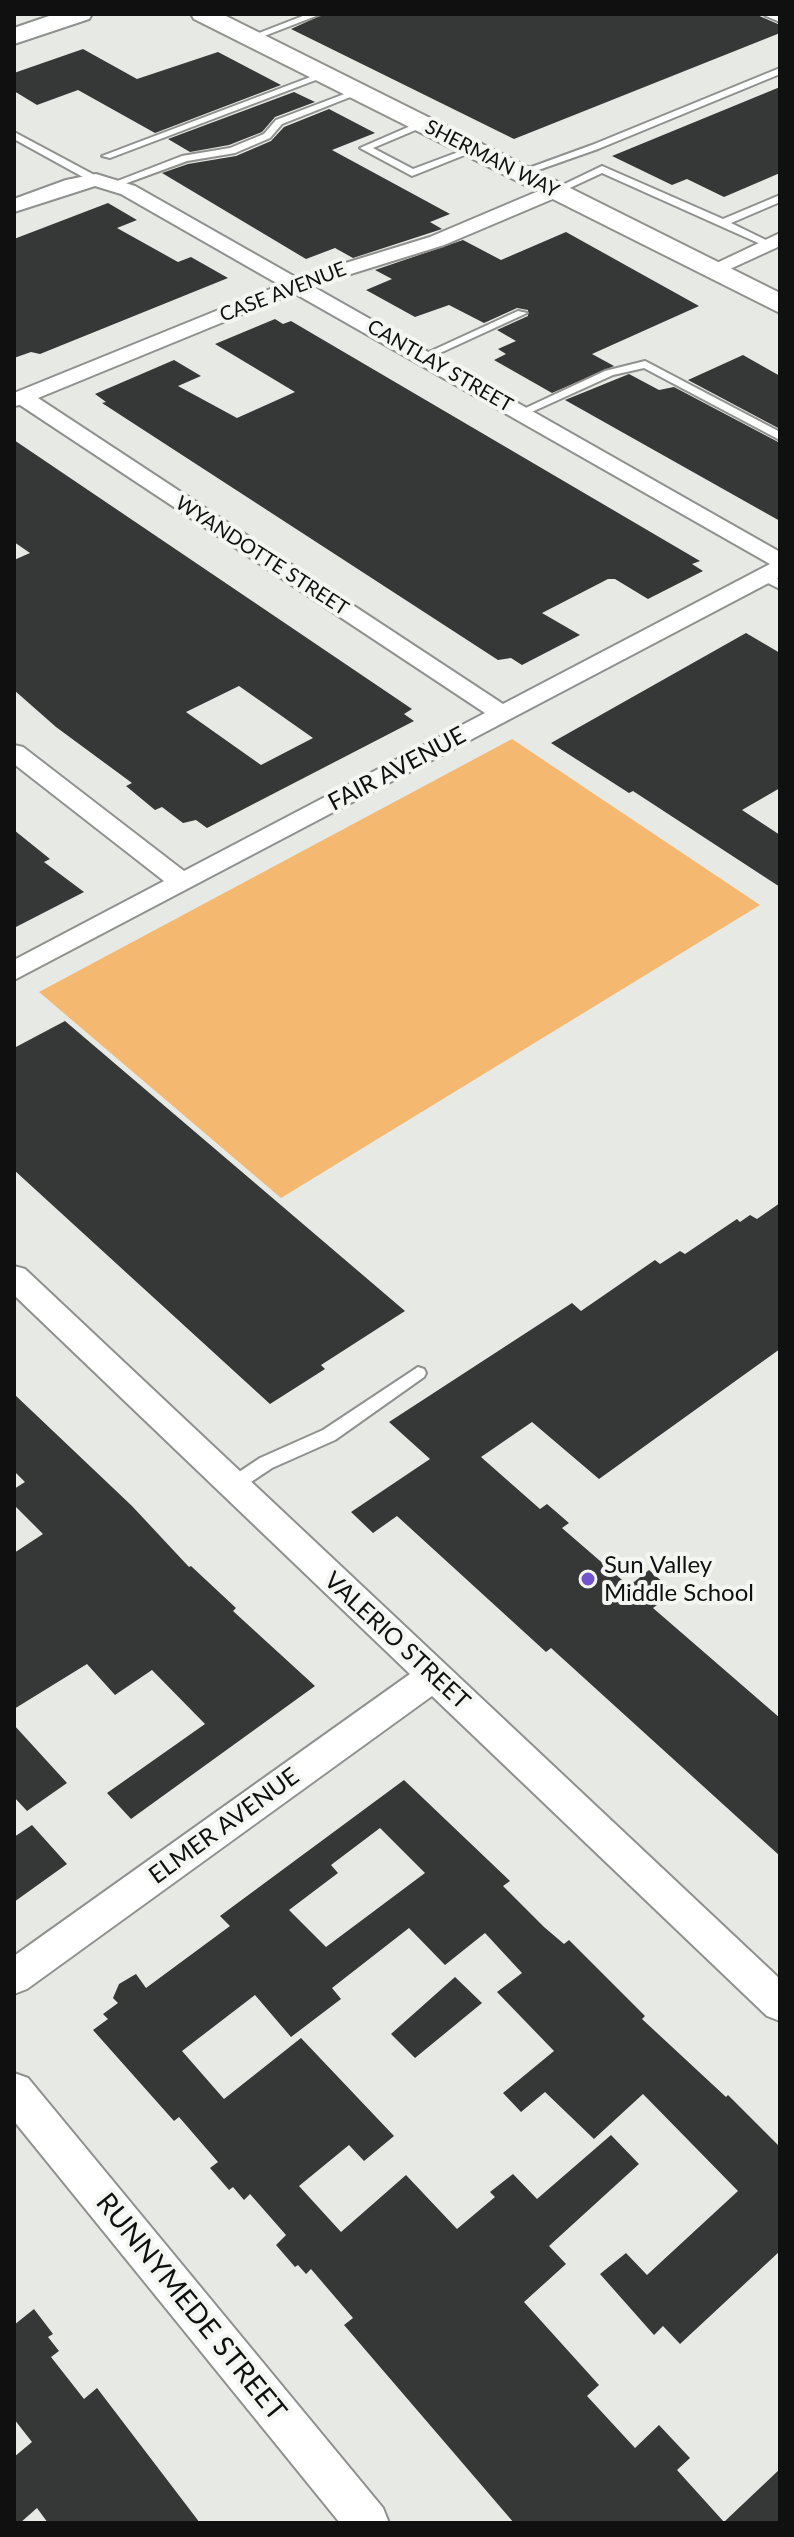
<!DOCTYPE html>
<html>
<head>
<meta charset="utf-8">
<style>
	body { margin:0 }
	#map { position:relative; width:794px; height:2537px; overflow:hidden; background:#e7e9e5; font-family:Lato,sans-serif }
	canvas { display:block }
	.frame { position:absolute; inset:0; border:16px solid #0f100f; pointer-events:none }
</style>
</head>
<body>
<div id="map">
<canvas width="794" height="2537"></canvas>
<div class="frame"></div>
</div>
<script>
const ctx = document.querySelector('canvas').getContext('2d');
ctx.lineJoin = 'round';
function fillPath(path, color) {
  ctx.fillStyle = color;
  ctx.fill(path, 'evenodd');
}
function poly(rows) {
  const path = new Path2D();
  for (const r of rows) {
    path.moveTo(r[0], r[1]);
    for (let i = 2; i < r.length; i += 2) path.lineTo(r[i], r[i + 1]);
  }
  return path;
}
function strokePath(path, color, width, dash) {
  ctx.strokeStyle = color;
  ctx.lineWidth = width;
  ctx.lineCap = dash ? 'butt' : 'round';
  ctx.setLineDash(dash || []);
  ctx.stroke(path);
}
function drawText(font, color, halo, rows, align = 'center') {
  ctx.font = font + ' Lato,sans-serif';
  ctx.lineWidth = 8;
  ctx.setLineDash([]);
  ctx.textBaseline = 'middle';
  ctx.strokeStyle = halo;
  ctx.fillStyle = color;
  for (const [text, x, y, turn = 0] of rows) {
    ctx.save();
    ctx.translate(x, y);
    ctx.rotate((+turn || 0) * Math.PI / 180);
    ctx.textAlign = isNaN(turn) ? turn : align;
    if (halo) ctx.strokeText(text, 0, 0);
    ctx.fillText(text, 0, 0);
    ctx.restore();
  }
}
const green = poly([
	[512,739,760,905,281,1198,39,992]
]);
const building = poly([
	[324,14,755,14,780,25,780,33,514,139,291,29],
	[83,49,137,79,218,52,281,85,155,133,78,90,37,105,14,91,14,73],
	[780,87,780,173,724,197,687,179,672,185,612,156],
	[294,92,315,102,275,117,262,132,229,145,190,152,168,139],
	[329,109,375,133,332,150,450,214,430,222,442,229,353,258,335,248,306,259,162,173,188,164,236,156,271,141,284,127],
	[108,203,137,220,117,228,178,262,191,257,228,278,40,354,31,352,14,358,14,239],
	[566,232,699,306,592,354,614,366,552,393,494,360,506,354,498,349,516,341,497,330,528,316,528,310,517,308,484,323,449,305,415,317,366,290,392,279,375,270,463,240,501,260],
	[275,319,283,324,291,321,700,561,692,564,703,571,648,599,615,579,608,579,542,613,580,635,522,665,511,658,498,660,102,403,106,402,95,394,174,360,201,376,178,386,237,418,295,392,215,344],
	[743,355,780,376,780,429,688,380],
	[629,374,659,390,674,387,780,443,780,521,565,400],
	[14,440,412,709,404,714,414,721,207,828,196,820,183,823,162,807,155,810,126,786,132,783,56,727,14,690,14,560,30,553,14,542],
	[239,686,313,738,261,765,186,712],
	[746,633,780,653,780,788,742,810,780,835,780,887,633,791,629,793,551,743],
	[14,830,50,859,44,862,84,892,14,928],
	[65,1021,405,1311,321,1365,325,1369,270,1404,14,1170,14,1048],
	[780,1203,780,1349,599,1479,532,1422,481,1457,540,1509,547,1504,569,1523,562,1528,629,1586,649,1570,674,1592,653,1608,780,1718,780,1856,551,1648,546,1652,397,1516,373,1533,351,1512,430,1459,389,1422,572,1303,581,1311,655,1260,660,1264,680,1251,685,1254,737,1219,740,1222,750,1215,757,1219],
	[14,1394,132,1506,189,1567,191,1566,236,1608,233,1611,315,1686,131,1819,107,1793,205,1724,152,1670,115,1695,87,1664,14,1709,14,1553,43,1534,14,1505,14,1489,25,1482,14,1471],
	[14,1725,67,1783,27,1811,14,1797],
	[404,1780,510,1881,503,1886,544,1927,564,1944,569,1940,645,2016,642,2019,726,2097,728,2095,780,2147,780,2251,680,2344,663,2326,654,2335,600,2274,626,2253,647,2275,738,2191,643,2094,594,2139,545,2092,521,2112,503,2093,554,2051,497,1992,522,1973,485,1933,445,1965,409,1928,332,1988,341,1999,291,2037,255,1995,182,2051,224,2099,301,2038,394,2136,364,2161,349,2145,299,2186,341,2232,406,2175,457,2229,495,2197,490,2192,513,2174,537,2199,611,2135,639,2164,549,2246,566,2264,524,2302,599,2385,587,2396,635,2448,659,2425,690,2458,677,2470,724,2522,780,2469,780,2523,514,2523,344,2325,353,2318,311,2269,306,2274,298,2265,295,2267,276,2245,286,2235,250,2194,244,2200,233,2187,229,2190,210,2168,218,2162,179,2117,174,2121,93,2030,108,2019,103,2014,118,2003,113,1998,119,1984,136,1974,146,1988,230,1926,220,1916],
	[380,1828,425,1873,326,1947,289,1910,338,1873,331,1865],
	[32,1825,67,1864,14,1902,14,1837],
	[455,1977,482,2003,415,2058,391,2034],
	[34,2309,53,2334,48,2337,59,2351,51,2357,84,2399,97,2388,200,2523,48,2523,37,2508,20,2523,14,2523,14,2457,32,2442,14,2419,14,2325]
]);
const lane = poly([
	[308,14,321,14,254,40,246,38,308,14],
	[764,14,780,16,780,22,766,16,764,14],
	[780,68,780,74,598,149,524,175,515,173,592,145,780,68],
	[321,73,329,75,110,158,102,156,321,73],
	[355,90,363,92,282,124,270,138,235,153,187,161,116,187,107,185,182,156,230,148,264,134,276,120,355,90],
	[422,121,427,124,425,126,373,148,413,169,469,148,477,150,412,176,360,148,422,121],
	[14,132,100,178,101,180,92,182,14,139,14,132],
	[602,166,723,219,780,195,780,202,731,223,774,244,765,246,602,173,559,193,550,191,602,166],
	[518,311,527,313,427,359,418,357,518,311],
	[645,361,780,432,780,440,644,368,613,375,525,415,515,413,605,371,645,361],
	[764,572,780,580,780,589,760,579,760,573,764,572],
	[418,1367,424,1369,426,1373,424,1377,335,1440,272,1468,239,1490,227,1490,224,1485,227,1480,260,1458,323,1430,418,1367]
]);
const street = poly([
	[96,174,135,186,297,278,430,237,548,187,562,187,562,195,444,245,312,286,780,552,780,577,14,980,14,960,164,881,14,764,14,745,23,747,184,871,485,713,20,405,14,406,14,393,280,285,121,194,95,186,14,212,14,199,66,180,96,174],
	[294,293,770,564,503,704,38,398,294,293],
	[780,233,780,246,719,274,705,274,702,270,780,233],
	[14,1266,25,1269,780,1979,780,2021,767,2016,432,1696,27,1989,14,1994,14,1956,410,1674,14,1295,14,1266],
	[14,2073,28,2078,383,2508,389,2523,340,2523,14,2121,14,2073]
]);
const secondary = poly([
	[55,14,92,14,89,19,14,44,14,28,55,14]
]);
const primary = poly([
	[191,14,222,14,780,293,780,313,194,19,191,14]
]);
const markers = [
	[588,1579,8,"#7353cc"]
];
const farStreetnames = [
	["SHERMAN WAY",492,159,27],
	["CASE AVENUE",283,292,-21],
	["CANTLAY STREET",440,366,30],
	["WYANDOTTE STREET",262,556,33]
];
const streetNames = [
	["FAIR AVENUE",397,769,-28],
	["VALERIO STREET",397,1641,43],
	["ELMER AVENUE",224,1826,-36]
];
const poiNames = [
	["Sun Valley",604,1565],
	["Middle School",604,1593]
];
const nearStreetnames = [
	["RUNNYMEDE STREET",191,2307,51]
];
fillPath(green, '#f5b870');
fillPath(building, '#353836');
strokePath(lane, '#8f918e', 4);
strokePath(street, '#8f918e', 4);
strokePath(secondary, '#8f918e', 4);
strokePath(primary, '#8f918e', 4);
fillPath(lane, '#fff');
fillPath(street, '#fff');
fillPath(secondary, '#fff');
fillPath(primary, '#fff');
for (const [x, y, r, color] of markers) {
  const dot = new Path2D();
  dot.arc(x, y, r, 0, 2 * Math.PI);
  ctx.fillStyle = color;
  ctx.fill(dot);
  strokePath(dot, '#f4f6f2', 3);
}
drawText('20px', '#0f100f', '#f4f6f2', farStreetnames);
drawText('24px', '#0f100f', '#f4f6f2', streetNames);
drawText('24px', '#0f100f', '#f4f6f2', poiNames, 'left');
drawText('28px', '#0f100f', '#f4f6f2', nearStreetnames);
</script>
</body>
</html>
